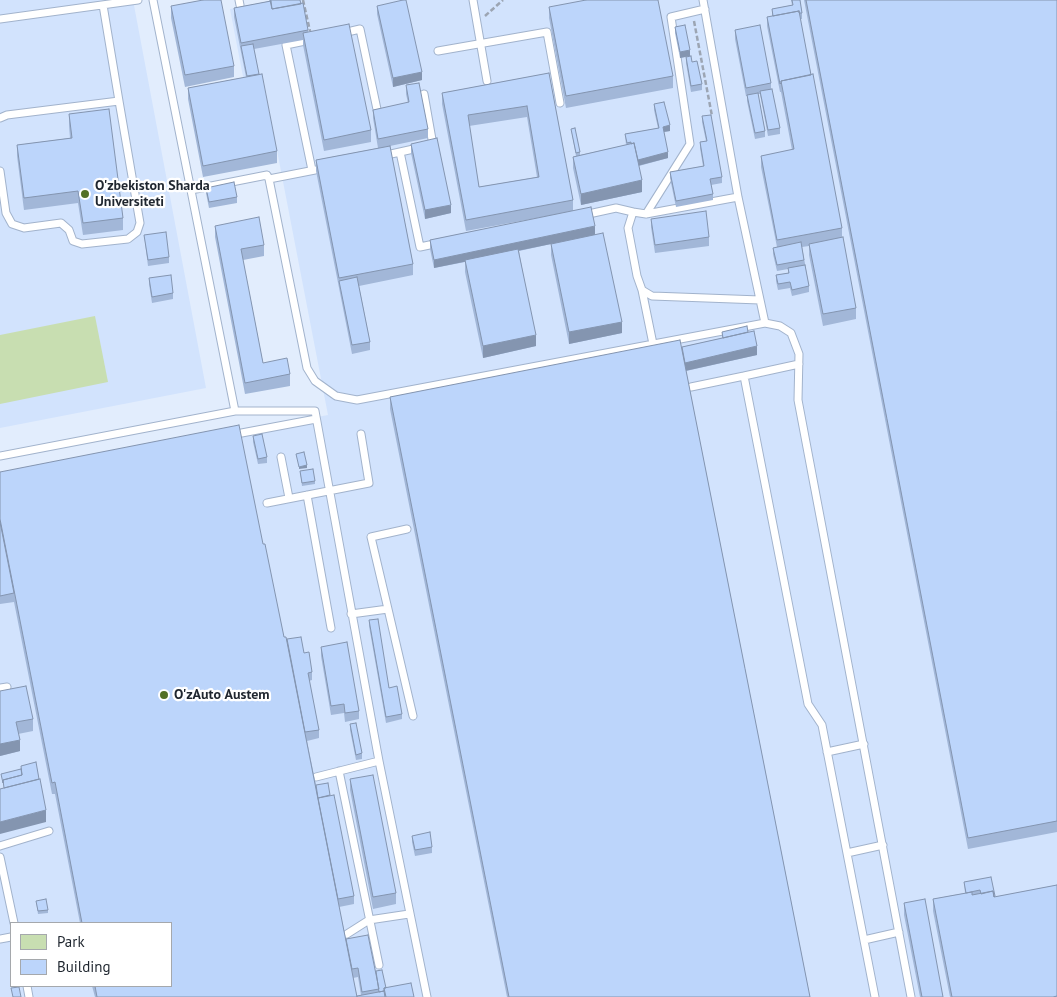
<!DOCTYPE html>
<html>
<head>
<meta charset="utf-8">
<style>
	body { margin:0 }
	#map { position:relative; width:1057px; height:997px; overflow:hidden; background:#e2edfd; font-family:"PT Sans",sans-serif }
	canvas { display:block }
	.legend { position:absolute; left:10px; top:922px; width:162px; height:65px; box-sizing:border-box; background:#fff; border:1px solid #a5a8ac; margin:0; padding:6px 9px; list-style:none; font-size:15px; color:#1f262f }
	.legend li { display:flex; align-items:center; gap:10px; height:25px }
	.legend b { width:25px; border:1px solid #a5a8ac }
</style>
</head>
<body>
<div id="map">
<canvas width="1057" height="997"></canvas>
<ul class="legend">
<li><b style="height:14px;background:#c8deb1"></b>Park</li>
<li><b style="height:14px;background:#bcd5fb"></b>Building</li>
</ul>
</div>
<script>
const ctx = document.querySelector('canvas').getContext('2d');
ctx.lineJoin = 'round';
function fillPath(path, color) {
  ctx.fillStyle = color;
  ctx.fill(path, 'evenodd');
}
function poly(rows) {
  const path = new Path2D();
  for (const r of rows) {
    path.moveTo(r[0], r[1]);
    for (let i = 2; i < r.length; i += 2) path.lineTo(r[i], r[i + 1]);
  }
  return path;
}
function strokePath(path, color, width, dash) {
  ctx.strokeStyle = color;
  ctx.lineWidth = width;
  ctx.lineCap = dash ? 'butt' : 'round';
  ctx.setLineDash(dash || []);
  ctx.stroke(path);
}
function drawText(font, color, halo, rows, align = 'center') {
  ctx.font = font + ' "PT Sans",sans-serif';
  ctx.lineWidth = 4.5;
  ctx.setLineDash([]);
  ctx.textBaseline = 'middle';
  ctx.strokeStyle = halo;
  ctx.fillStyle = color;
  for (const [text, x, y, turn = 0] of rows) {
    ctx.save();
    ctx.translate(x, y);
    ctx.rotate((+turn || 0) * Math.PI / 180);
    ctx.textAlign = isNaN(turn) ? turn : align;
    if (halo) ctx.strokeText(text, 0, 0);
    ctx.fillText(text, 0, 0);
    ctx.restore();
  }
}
const built = poly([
	[0,0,133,0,206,388,0,428],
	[276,0,1057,0,1057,997,0,997,0,475,328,415,264,83,245,87,230,9],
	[11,923,171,923,171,986,11,986]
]);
const green = poly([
	[95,316,108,382,0,404,0,335]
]);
const path = poly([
	[303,0,310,31],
	[485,16,503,0],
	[694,21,712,116]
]);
const service = poly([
	[153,0,235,411,315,411,379,761,427,997],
	[239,0,240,5],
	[473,0,487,81],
	[703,0,738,197,765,323],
	[103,5,119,101],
	[0,19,138,0],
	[343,33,360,29,378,114],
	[310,40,286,45,312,170],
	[438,51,547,32,560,103],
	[424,94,433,145,431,145],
	[0,118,7,115,119,101,140,223,137,232,128,239,82,244,73,241,69,230,61,223,24,228,12,224,6,213,0,171],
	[400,152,420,247,439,243],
	[382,156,418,148],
	[269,179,315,170],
	[191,190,267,175,269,179,307,368,315,381,336,396,357,400,765,323,780,326,791,333,799,354,798,400,911,997],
	[738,197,646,214,633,212,628,228,637,276,642,290,652,296,760,300],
	[646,214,690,144,671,17,705,9],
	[584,215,616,208,633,212],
	[642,290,653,344],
	[799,364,744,376,808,704,822,725,875,997],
	[691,387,744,376],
	[231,435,316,419],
	[0,456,235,411],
	[281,457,289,498],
	[307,495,331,628],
	[267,503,369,483,361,434],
	[388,609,413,716],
	[351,614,388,609,371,537,407,529],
	[0,688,7,687],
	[827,752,864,744],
	[339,771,379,965],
	[316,777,379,761],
	[0,846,49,831],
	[847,853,883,845],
	[0,857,14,923],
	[347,934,369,920,409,914],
	[0,939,11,937],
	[864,940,899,932],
	[27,986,29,997]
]);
const wall = poly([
	[270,0,308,30,308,32,371,130,371,142,324,151,303,45,303,40,254,49,259,74,277,151,277,163,203,177,188,99,188,88,246,77,234,17,234,8,270,1],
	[791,0,800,0,802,13,802,19,800,19,842,228,842,237,856,308,856,319,823,326,809,255,809,246,802,247,809,286,809,292,792,296,790,288,778,290,776,281,776,275,788,273,788,269,777,271,773,254,773,248,777,247,761,167,761,156,792,150,781,92,780,92,767,26,767,17,772,16,772,9,792,5],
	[804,0,1057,0,1057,832,968,849],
	[171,6,234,66,234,77,185,87,171,18],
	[377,6,422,80,393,87,377,14],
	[549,7,673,76,673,88,566,108,549,18],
	[675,27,690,56,680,58,675,33],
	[735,30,771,83,771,89,780,128,780,134,768,136,760,94,758,94,765,131,765,137,755,139,747,101,747,96,746,96,735,39],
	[686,57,692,62,702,84,702,90,691,92,686,63],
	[549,73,573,200,573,211,595,235,622,333,569,344,551,255,551,244,519,251,536,346,483,358,465,272,465,262,434,268,430,249,430,240,548,216,466,231,442,104,442,93],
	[527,117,537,177,479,187,469,126],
	[406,85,428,129,428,138,390,146,413,264,413,275,359,286,370,342,370,350,352,354,316,171,316,160,378,148,373,118,373,110,408,103,406,94],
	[654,104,670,131,664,132,668,158,639,166,642,192,581,205,573,168,573,157,576,156,571,129,580,152,580,155,626,145,625,134,658,128,654,110],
	[69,114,123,218,123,230,83,235,78,203,24,210,17,156,17,145,70,138,69,126],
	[702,116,722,177,722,183,711,185,713,194,713,200,676,207,670,178,670,172,703,166,700,148,700,142,706,141,702,122],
	[411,144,451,213,425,219,411,153],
	[206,188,237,197,237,203,209,208,206,193],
	[651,219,709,237,709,246,655,253,651,227],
	[215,226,264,245,264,256,243,260,263,363,290,374,290,386,245,394,215,237],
	[144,235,169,257,169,263,148,266],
	[149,278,173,293,173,299,152,303,149,284],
	[722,332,748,332,757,355,686,371,810,997,507,997,390,409,390,397,682,351,682,347,722,338],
	[253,436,267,457,267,463,258,464,253,442],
	[300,471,315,481,315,484,302,486],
	[0,472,263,544,284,637,304,653,312,672,312,680,309,681,319,730,319,738,307,741,316,785,330,795,354,896,354,904,339,907,346,939,376,971,386,988,414,997,95,997,92,986,171,986,171,923,80,923,55,794,52,794,14,602,0,604],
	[358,977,361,995,357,996,353,978],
	[369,620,389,688,402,714,402,719,386,723,369,626],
	[321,647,359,711,359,719,345,722,344,713,331,715,321,656],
	[0,691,33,719,33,731,18,734,20,751,0,756],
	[350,724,362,753,362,759,356,760,350,730],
	[350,779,396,893,396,904,373,909,350,790],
	[412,836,432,847,432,853,415,856,412,842],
	[964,882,995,897,1057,885,1057,997,950,997,933,911,933,899,965,893],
	[36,901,48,910,48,913,38,914],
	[904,903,943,997,920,997,904,915]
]);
const shadedWall = poly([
	[690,50,690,56,680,58,680,52],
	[422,72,422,80,393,87,393,78],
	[670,125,670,131,663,132,663,127],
	[668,152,668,158,637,166,637,160],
	[642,180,642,192,581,205,581,194],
	[451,205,451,213,425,219,425,210],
	[595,226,595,235,434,268,434,260],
	[622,322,622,333,569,344,569,332],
	[536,335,536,346,483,358,483,346],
	[757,346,757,355,685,371,685,363],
	[307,465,307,468,299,469,299,467],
	[20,740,20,751,0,756,0,744],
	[46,810,46,822,0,834,0,822]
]);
const building = poly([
	[203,0,221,0,234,66,185,75,171,6,203,0],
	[270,0,300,0,301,4,272,9,270,0],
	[403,0,406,0,422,72,393,78,377,6,403,0],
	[586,0,658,0,673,76,566,96,549,7,586,0],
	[792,0,800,0,802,13,799,13,799,11,773,16,772,9,793,5,792,0],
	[806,0,1057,0,1057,821,968,838,806,0],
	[271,1,272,9,303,3,308,30,241,43,234,8,271,1],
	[799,11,811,75,781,81,781,83,780,84,767,17,799,11],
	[349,24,371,130,324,140,303,33,349,24],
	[685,25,690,50,680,52,675,27,685,25],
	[760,25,771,83,746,88,735,30,760,25],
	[253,44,259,74,247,76,241,46,253,44],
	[691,56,692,62,697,61,702,84,691,86,686,57,691,56],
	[549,73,573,200,466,220,442,93,549,73],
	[527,106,539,177,479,187,468,115,527,106],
	[262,74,277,151,203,166,188,88,262,74],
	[813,74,842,228,777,240,761,156,794,149,781,81,813,74],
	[419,83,428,129,378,139,373,110,409,102,406,85,419,83],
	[772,89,780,128,768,130,760,91,772,89],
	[758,93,765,131,755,133,747,95,758,93],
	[664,102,670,125,663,127,668,152,638,160,634,143,631,144,631,142,627,143,625,134,659,128,654,104,664,102],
	[109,109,123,218,83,223,78,191,24,198,17,145,72,138,69,114,109,109],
	[711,115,722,177,710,179,713,194,676,201,670,172,704,166,700,142,707,141,702,116,711,115],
	[575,128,580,152,576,153,571,129,575,128],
	[437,138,451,205,425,210,411,144,437,138],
	[634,143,642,180,581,194,573,157,634,143],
	[390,146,413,264,339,278,316,160,390,146],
	[234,182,237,197,209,202,206,188,234,182],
	[591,207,595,226,434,260,430,240,591,207],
	[706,211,709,237,655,245,651,219,706,211],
	[259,217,264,245,241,249,263,363,287,358,290,374,245,383,215,226,259,217],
	[166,232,169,257,148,260,144,235,166,232],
	[603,233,622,322,569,332,551,244,603,233],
	[843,237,856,308,823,314,809,244,843,237],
	[801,242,804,260,777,265,773,248,801,242],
	[518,249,536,335,483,346,465,260,518,249],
	[805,265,809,286,792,290,790,282,778,284,776,275,789,273,788,268,805,265],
	[171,275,173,293,152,297,149,278,171,275],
	[357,277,370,342,352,345,339,281,357,277],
	[747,326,748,332,723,338,722,332,747,326],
	[754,331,757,346,685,363,682,347,754,331],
	[680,340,810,997,509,997,390,397,680,340],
	[239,425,263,544,265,544,284,637,286,637,357,997,97,997,95,986,171,986,171,923,82,923,55,782,52,783,0,519,0,472,239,425],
	[262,434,267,457,258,459,253,436,262,434],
	[304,452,307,465,299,467,296,454,304,452],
	[313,469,315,481,302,483,300,471,313,469],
	[0,522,14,593,0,596,0,522],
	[378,619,389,688,397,686,402,714,386,717,369,620,378,619],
	[301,637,304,653,309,652,312,672,308,673,319,730,305,732,287,639,301,637],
	[347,642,359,711,345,713,344,704,331,706,321,647,347,642],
	[26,686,33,719,16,722,20,740,0,744,0,691,26,686],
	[356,723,362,753,356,755,350,724,356,723],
	[36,762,39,779,4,788,3,780,22,775,21,766,36,762],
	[21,769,22,775,3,780,3,783,1,774,21,769],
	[373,775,396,893,373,897,350,779,373,775],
	[40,779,46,810,0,822,0,789,40,779],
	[328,783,330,795,318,798,316,785,328,783],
	[334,795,354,896,338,899,318,798,334,795],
	[430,832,432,847,415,850,412,836,430,832],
	[991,877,995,896,994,897,993,891,981,894,980,890,966,893,964,882,991,877],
	[1057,885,1057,996,1053,997,952,997,933,899,972,892,972,895,993,891,994,897,1057,885],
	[46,899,48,910,38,911,36,901,46,899],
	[925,899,943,997,922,997,904,903,925,899],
	[368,935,379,989,362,992,358,968,352,969,346,939,368,935],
	[382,970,386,988,384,988,384,991,379,992,376,971,382,970],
	[411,983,414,997,386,997,384,988,411,983],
	[19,987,21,997,13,997,11,988,19,987],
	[384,991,385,997,357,997,357,996,384,991]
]);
const markers = [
	[85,194,5,"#527025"],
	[164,695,5,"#527025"]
];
const poiNames = [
	["O'zbekiston Sharda",95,186],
	["Universiteti",95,202],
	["O'zAuto Austem",174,695]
];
fillPath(built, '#d2e3fd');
fillPath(green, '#c8deb1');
strokePath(service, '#a2b3cc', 9);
strokePath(path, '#9ca5b3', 2.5, [5, 2.5]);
strokePath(service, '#fff', 7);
fillPath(wall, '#a2b7d8');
fillPath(shadedWall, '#8495b0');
fillPath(building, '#bcd5fb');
strokePath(building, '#8495b0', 1);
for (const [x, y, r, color] of markers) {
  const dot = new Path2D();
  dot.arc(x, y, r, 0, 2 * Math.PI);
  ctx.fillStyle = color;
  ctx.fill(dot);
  strokePath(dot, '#fff', 2);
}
drawText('bold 14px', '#1f262f', '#fff', poiNames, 'left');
</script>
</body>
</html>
